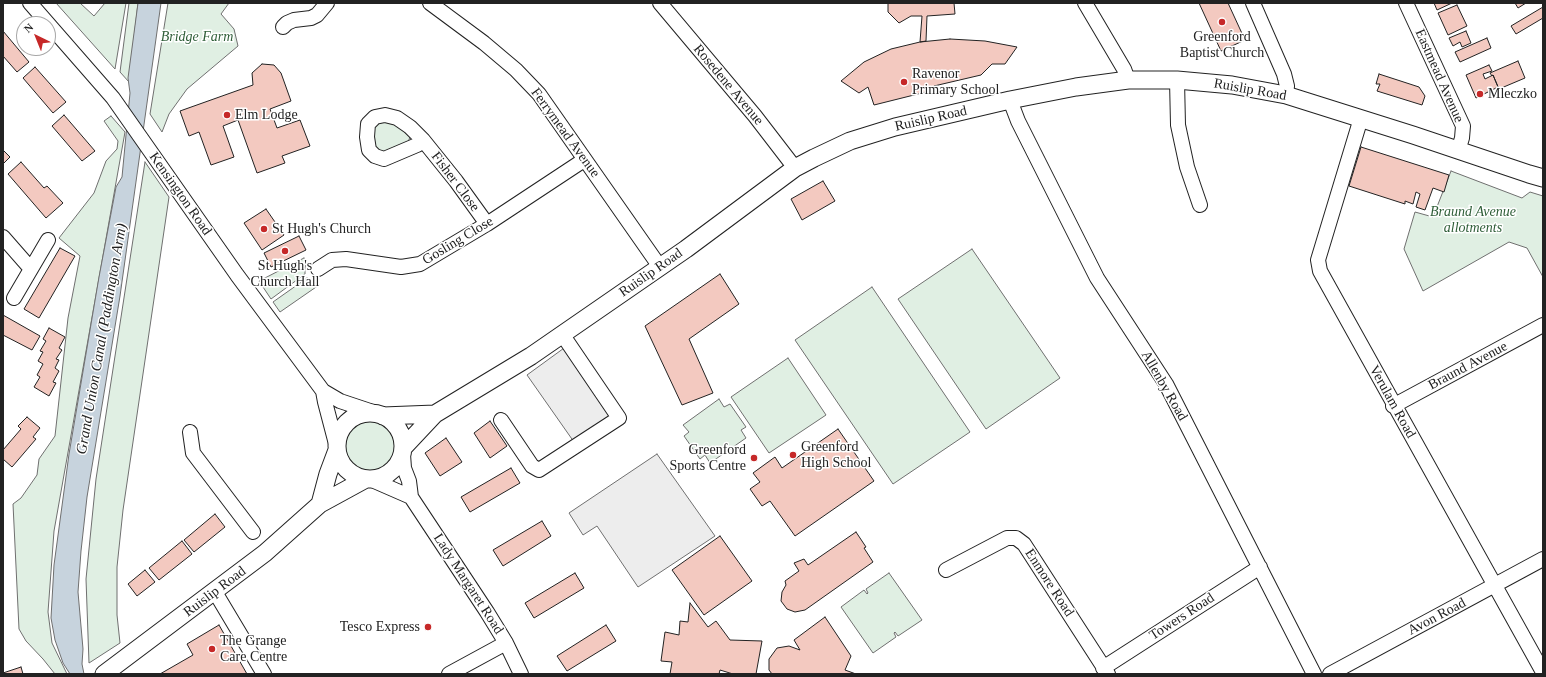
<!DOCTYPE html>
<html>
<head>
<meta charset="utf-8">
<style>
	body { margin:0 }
	#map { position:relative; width:1546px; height:677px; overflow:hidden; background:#fff; font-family:Georgia,serif }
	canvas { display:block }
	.frame { position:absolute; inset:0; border:4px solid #222; pointer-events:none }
	.north { position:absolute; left:16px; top:16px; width:40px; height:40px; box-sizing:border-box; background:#fff; border:1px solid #a7a7a7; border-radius:50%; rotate:317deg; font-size:11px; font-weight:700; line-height:16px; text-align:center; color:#222 }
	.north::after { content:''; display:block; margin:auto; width:14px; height:18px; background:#c62828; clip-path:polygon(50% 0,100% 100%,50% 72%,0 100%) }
</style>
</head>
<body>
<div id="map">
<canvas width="1546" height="677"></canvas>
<div class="frame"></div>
<div class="north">N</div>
</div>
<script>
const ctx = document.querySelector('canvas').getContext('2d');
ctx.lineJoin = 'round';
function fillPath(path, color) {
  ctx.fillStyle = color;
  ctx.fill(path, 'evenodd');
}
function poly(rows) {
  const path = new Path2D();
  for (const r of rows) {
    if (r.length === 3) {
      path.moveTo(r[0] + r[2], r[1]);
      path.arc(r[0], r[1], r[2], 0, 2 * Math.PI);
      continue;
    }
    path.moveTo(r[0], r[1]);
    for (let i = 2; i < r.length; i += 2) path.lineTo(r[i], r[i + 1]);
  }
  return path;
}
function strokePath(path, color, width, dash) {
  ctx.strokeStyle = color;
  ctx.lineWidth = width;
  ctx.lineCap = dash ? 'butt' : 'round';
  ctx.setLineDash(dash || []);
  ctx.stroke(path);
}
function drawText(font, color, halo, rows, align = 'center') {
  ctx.font = font + ' Georgia,serif';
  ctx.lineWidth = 3;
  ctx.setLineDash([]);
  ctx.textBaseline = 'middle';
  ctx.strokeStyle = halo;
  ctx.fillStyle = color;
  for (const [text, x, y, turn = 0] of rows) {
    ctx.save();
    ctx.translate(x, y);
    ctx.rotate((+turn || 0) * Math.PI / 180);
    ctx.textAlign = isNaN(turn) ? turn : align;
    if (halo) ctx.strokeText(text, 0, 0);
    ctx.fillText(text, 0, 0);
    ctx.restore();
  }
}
const green = poly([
	[56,3,80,3,94,16,105,3,126,3,115,69,56,3],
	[129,3,138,3,129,82,120,72,129,3],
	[168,3,229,3,221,14,234,29,238,46,187,89,169,114,162,132,150,114,168,3],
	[111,116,125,132,54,531,48,612,52,643,67,674,55,674,43,659,26,641,19,629,13,504,21,498,37,475,39,459,55,436,68,318,80,256,59,238,94,193,106,161,117,149,118,141,104,121,111,116],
	[389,121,399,127,410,137,408,142,383,154,373,146,372,132,375,124,389,121],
	[145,162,169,197,123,510,117,567,117,615,120,643,89,663,86,579,96,479,145,162],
	[1451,171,1522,198,1530,192,1543,196,1543,277,1527,248,1509,242,1423,291,1404,249,1415,212,1433,217,1451,171],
	[972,249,1060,378,986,429,898,299,972,249],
	[304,258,307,263,305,267,305,274,271,299,259,281,304,258],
	[307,278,315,283,318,283,319,285,280,312,273,302,307,278],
	[872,287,970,432,893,484,795,340,872,287],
	[788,358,826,415,769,453,731,397,788,358],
	[719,399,724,407,730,404,746,427,741,430,746,438,710,463,705,455,700,459,684,436,689,432,683,425,719,399],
	[371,445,27],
	[889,573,922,620,898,636,895,632,894,633,896,637,873,653,841,607,864,590,867,594,868,593,866,589,889,573]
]);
const parking = poly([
	[571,343,618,410,574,442,527,375,571,343],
	[657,454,715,536,638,587,597,526,583,535,569,513,657,454]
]);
const water = poly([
	[138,3,161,3,120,296,87,497,81,551,78,592,83,649,82,664,84,674,70,674,63,663,55,640,51,618,54,565,69,454,99,277,116,187,122,177,130,93,128,78,138,3]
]);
const building = poly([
	[888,3,954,3,955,14,927,16,926,41,920,42,922,16,911,16,899,23,888,12,888,3],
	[1199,3,1228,3,1245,40,1221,51,1199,3],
	[1434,3,1452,3,1437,10,1434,3],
	[1515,3,1526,3,1518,8,1515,3],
	[1457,5,1467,26,1448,35,1438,13,1457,5],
	[1543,7,1543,18,1516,34,1511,26,1543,7],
	[3,31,29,62,17,72,3,56,3,31],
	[1466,31,1471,43,1462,47,1460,42,1453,46,1449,38,1466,31],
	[1487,38,1491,48,1460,62,1455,52,1487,38],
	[950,39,985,41,1017,47,1005,64,992,64,981,75,934,86,934,90,874,105,868,87,859,93,841,81,864,62,891,49,920,42,950,39],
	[1518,61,1525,78,1499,89,1493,75,1492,76,1490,73,1518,61],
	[262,64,274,65,281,73,291,101,270,109,277,128,300,120,310,146,282,156,285,163,257,173,238,120,223,126,234,157,211,165,199,132,189,136,180,111,253,85,252,73,262,64],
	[1489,65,1492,71,1483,74,1485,79,1493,75,1498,87,1476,98,1466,75,1489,65],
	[35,67,66,102,53,113,23,78,35,67],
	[1379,74,1419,87,1425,96,1422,105,1377,91,1380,84,1376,84,1379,74],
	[64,115,95,151,82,161,52,126,64,115],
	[1361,147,1449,175,1444,192,1433,188,1425,210,1416,207,1420,194,1416,192,1413,204,1405,201,1405,204,1349,186,1361,147],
	[3,150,10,157,3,164,3,150],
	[21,162,44,188,47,186,63,203,46,218,8,174,21,162],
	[823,181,835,201,802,220,791,199,823,181],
	[266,209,284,235,262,250,244,223,266,209],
	[299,236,306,250,271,267,264,253,299,236],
	[60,248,75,256,39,318,24,309,60,248],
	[720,274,739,304,689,339,713,393,682,405,645,326,720,274],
	[3,315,40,336,32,350,3,335,3,315],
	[49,328,65,337,59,348,62,350,56,359,59,360,55,368,59,371,53,382,56,383,49,396,34,387,40,377,37,375,43,364,38,361,43,352,40,351,46,341,43,339,49,328],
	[27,417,40,428,33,437,36,439,12,467,3,459,3,450,21,429,18,426,27,417],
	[490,421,507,446,490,458,474,433,490,421],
	[838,429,874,481,795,536,770,501,762,506,750,489,760,482,753,473,775,457,782,468,838,429],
	[446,438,462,462,440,476,425,453,446,438],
	[511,468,520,483,470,512,461,497,511,468],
	[215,514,225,527,194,552,184,540,215,514],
	[542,521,551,536,503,566,493,550,542,521],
	[856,532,866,547,864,548,873,562,805,610,795,612,787,609,781,601,782,592,786,585,785,581,799,571,794,563,804,559,808,565,856,532],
	[720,536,752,581,704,615,672,570,720,536],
	[182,541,192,554,159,580,149,568,182,541],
	[145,570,155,582,137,596,128,584,145,570],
	[575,573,584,588,534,618,525,603,575,573],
	[690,603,708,627,716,621,730,640,762,641,756,674,733,674,720,670,719,674,670,674,672,662,661,661,665,632,679,635,680,621,688,622,690,603],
	[825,617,851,656,845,670,856,674,772,674,769,670,769,659,777,648,789,646,800,650,794,640,825,617],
	[219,625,247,674,160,674,193,655,187,644,219,625],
	[606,625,616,641,567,671,557,656,606,625],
	[21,667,23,674,3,674,3,673,21,667]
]);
const minor = poly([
	[30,3,113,98,237,275,323,391,340,401,373,412],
	[430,3,484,43,516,70,539,94,660,267],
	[660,3,755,116,795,168],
	[1085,3,1124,69,1128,80],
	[1253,3,1284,74,1287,86,1286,95],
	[1406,3,1463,126,1462,138,1458,151],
	[283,27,287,23,294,20,311,18,317,15,327,3],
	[1177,80,1178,125,1187,167,1200,205],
	[1010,100,1018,121,1097,278,1166,384,1314,674],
	[1361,118,1318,260,1320,271,1543,672],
	[423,140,417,145,384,159,375,156,369,150,367,137,368,124,375,117,385,115,397,118,410,127,423,140,456,181,487,224],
	[3,237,31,269],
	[318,269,332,260,346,259,401,267,420,264,487,224,584,160],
	[14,298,48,240],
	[323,391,325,402,336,444],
	[1393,406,1543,325],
	[501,420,532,466,539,470,619,418,562,334],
	[190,432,193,453,253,532],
	[403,454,404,468,409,481,411,497,487,612,506,643,521,674],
	[372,480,411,497],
	[946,570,1007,538,1016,538,1024,544,1108,674],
	[215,592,264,674],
	[1103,668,1260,567],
	[449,674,506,643],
	[1330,674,1543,559]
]);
const major = poly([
	[370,446,33],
	[383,416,435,414],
	[404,447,435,414,531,356,686,249,795,168,814,158,850,141,895,127,1010,100,1076,87,1128,80,1177,80,1232,85,1286,95,1413,135,1529,174,1543,178],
	[320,504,328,474,337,450],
	[104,674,265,553,320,504,364,480]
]);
const markers = [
	[1222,22,4,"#c62828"],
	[904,82,4,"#c62828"],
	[1480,94,4,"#c62828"],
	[227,115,4,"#c62828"],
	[264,229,4,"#c62828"],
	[285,251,4,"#c62828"],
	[793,455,4,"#c62828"],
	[754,458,4,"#c62828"],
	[428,627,4,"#c62828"],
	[212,649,4,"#c62828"]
];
const parkNames = [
	["Bridge Farm",197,37],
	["Braund Avenue",1473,212],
	["allotments",1473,228]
];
const poiNames = [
	["Greenford",1222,37,"center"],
	["Baptist Church",1222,53,"center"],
	["Ravenor",912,74],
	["Primary School",912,90],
	["Mleczko",1488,94],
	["Elm Lodge",235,115],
	["St Hugh's Church",272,229],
	["St Hugh's",285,266,"center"],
	["Church Hall",285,282,"center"],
	["Greenford",801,447],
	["High School",801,463],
	["Greenford",746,450,"right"],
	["Sports Centre",746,466,"right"],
	["Tesco Express",420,627,"right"],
	["The Grange",220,641],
	["Care Centre",220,657]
];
const streetNames = [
	["Eastmead Avenue",1439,76,66],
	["Rosedene Avenue",728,85,50],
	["Ruislip Road",1250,90,10],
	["Ruislip Road",931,119,-13],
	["Ferrymead Avenue",565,133,54],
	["Fisher Close",455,182,53],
	["Kensington Road",180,194,55],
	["Gosling Close",458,241,-31],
	["Ruislip Road",651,273,-35],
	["Braund Avenue",1468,366,-28],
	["Allenby Road",1164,386,60],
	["Verulam Road",1392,402,61],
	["Enmore Road",1049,583,57],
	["Lady Margaret Road",468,584,57],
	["Ruislip Road",215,592,-37],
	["Towers Road",1182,617,-33],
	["Avon Road",1437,617,-28]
];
const waterNames = [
	["Grand Union Canal (Paddington Arm)",102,339,-80]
];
fillPath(green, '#e0efe3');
strokePath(green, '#6f6f6f', 1);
fillPath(parking, '#ededed');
strokePath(parking, '#6f6f6f', 1);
fillPath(water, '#c7d3dd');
strokePath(water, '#6f6f6f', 1);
fillPath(building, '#f3c9c0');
strokePath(building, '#222', 1);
strokePath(minor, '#222', 16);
strokePath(major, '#222', 19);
strokePath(minor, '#fff', 14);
strokePath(major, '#fff', 17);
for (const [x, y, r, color] of markers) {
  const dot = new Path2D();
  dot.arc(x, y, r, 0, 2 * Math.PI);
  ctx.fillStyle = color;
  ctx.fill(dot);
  strokePath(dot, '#fff', 1.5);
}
drawText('italic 14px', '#2f5e38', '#fff', parkNames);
drawText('14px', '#222', '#fff', poiNames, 'left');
drawText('14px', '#222', '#fff', streetNames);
drawText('italic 15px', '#222', '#fff', waterNames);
</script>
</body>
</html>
